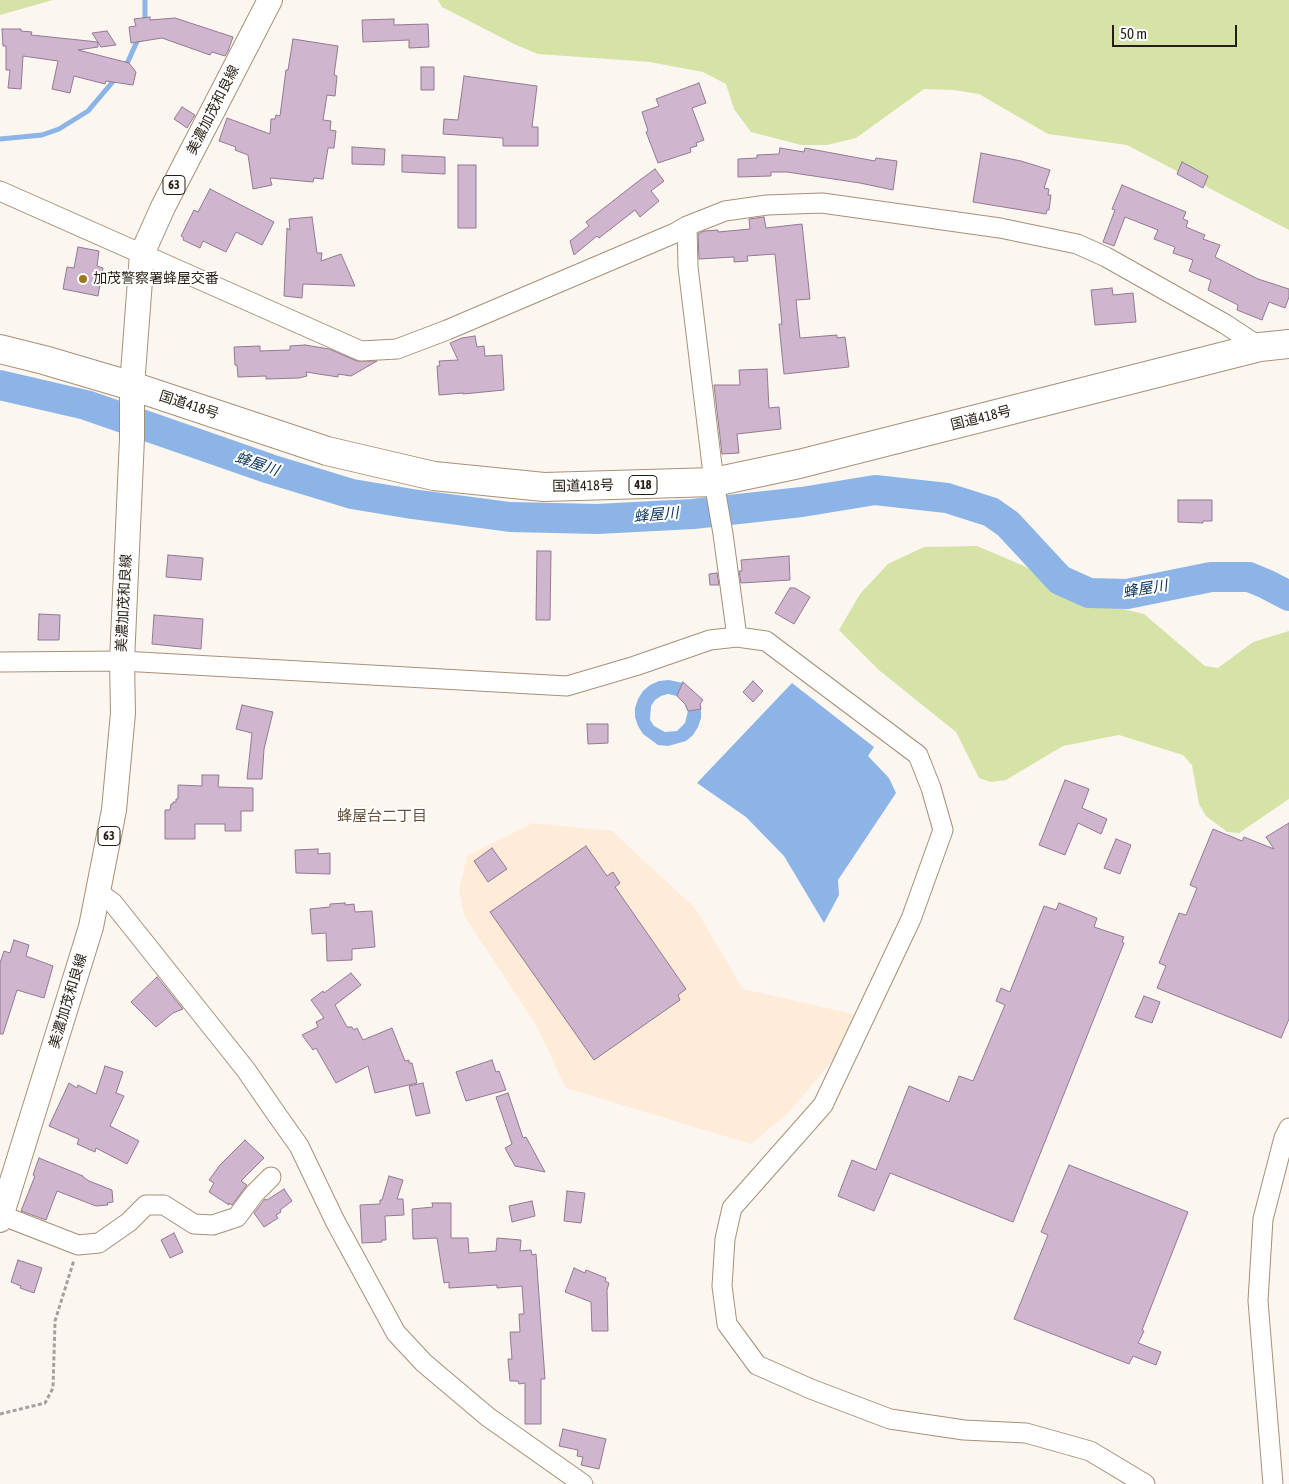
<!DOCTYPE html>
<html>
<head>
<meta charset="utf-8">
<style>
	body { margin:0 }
	#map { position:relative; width:1289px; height:1484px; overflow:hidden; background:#fbf6f0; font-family:"Asap Condensed",sans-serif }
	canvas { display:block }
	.scale { position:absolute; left:1112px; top:25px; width:125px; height:22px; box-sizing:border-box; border:2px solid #261d13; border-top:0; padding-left:6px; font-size:15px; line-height:18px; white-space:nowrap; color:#261d13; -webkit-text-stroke:4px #fff; paint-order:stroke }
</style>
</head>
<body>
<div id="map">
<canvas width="1289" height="1484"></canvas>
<div class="scale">50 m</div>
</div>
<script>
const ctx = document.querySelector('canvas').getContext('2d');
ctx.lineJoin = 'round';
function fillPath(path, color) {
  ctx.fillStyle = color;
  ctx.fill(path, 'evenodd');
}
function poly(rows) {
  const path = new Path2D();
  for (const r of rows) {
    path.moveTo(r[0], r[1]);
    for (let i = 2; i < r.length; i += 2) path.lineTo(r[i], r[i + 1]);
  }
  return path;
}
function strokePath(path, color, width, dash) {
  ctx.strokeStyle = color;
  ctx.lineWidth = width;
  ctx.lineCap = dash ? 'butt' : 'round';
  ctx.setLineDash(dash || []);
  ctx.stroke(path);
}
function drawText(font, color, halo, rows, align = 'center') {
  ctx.font = font + ' "Asap Condensed","Noto Sans JP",sans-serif';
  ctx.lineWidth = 4;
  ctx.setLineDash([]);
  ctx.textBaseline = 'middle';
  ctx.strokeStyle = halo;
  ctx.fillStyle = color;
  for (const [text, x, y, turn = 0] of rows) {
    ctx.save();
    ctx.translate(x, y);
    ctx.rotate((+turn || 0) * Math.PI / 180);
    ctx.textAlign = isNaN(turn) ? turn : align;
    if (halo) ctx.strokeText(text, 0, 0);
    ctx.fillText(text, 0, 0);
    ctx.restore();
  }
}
const built = poly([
	[533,823,612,831,695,908,743,989,858,1015,839,1053,788,1113,751,1144,566,1088,536,1025,465,917,459,891,467,856]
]);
const green = poly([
	[0,0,53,0,0,15],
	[438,0,1289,0,1289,230,1127,145,1048,134,979,94,954,90,924,89,856,138,827,145,801,145,751,132,734,109,726,84,703,72,650,62,538,54,514,44,442,7],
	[977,546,1024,566,1090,601,1144,614,1205,666,1218,668,1253,642,1289,631,1289,799,1239,833,1227,832,1206,816,1199,804,1192,765,1183,755,1119,735,1063,746,1006,780,991,782,979,778,956,732,880,671,839,630,860,594,888,564,924,547]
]);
const water = poly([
	[669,680,683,683,677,696,668,694,661,696,655,700,651,706,650,720,654,726,665,732,677,731,685,723,688,711,701,709,701,718,698,727,693,735,686,741,668,746,658,745,643,734,638,726,635,717,635,708,638,699,643,691,650,685,659,681],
	[792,683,874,747,868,756,889,778,896,793,838,880,839,895,824,923,784,856,746,817,697,783]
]);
const stream = poly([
	[145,24,145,0],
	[125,68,139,37],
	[0,139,42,135,59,129,88,111,116,78]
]);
const river = poly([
	[0,385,86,405,270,469,352,494,412,504,510,517,597,519,693,514,802,502,875,490,947,498,991,512,1008,524,1060,580,1089,593,1127,594,1211,577,1249,577,1266,584,1289,596]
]);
const building = poly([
	[150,17,150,20,175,18,233,37,228,51,225,56,212,52,210,55,162,38,131,43,129,27,136,26,134,19,150,17],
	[394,19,394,25,428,24,429,47,409,48,409,40,363,42,362,20,394,19],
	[2,29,21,29,21,31,32,32,31,35,98,42,98,47,78,50,129,63,136,72,133,85,106,81,105,84,74,76,70,93,52,89,58,61,23,56,21,89,8,88,10,70,6,70,6,46,3,46,2,29],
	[107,31,116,45,101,47,92,33,107,31],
	[293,39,338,46,334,75,337,76,335,96,327,95,323,120,331,121,330,130,336,131,334,148,328,148,323,179,314,178,313,182,270,178,272,185,253,189,248,155,235,150,236,147,219,141,227,118,270,134,271,119,275,119,276,115,280,116,286,70,288,70,293,39],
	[421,67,434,67,434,90,421,90,421,67],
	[464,76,537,86,532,127,538,127,538,146,503,146,503,138,443,134,444,119,458,120,464,76],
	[699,83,706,103,692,108,704,140,696,143,697,146,690,148,691,152,658,163,646,132,648,131,642,112,659,106,656,99,699,83],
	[182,107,195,115,187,128,174,119,182,107],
	[352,147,385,149,384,165,352,164,352,147],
	[780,148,804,152,805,148,875,161,876,158,897,161,893,190,860,183,787,172,771,172,771,176,738,177,738,159,757,158,757,155,779,154,780,148],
	[981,153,1021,161,1050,170,1044,188,1049,189,1048,195,1051,195,1049,210,1047,210,1046,214,973,202,981,153],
	[402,155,445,157,445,174,402,172,402,155],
	[1182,162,1208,176,1203,188,1177,174,1182,162],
	[458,165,476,165,476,228,458,228,458,165],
	[655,169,664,181,651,191,659,201,640,217,635,210,599,238,597,236,574,255,570,241,589,226,586,222,636,183,655,169],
	[1122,185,1186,212,1183,219,1188,221,1186,227,1205,235,1203,239,1220,245,1215,257,1258,279,1289,289,1289,297,1285,308,1269,302,1262,320,1237,310,1238,305,1208,290,1211,280,1189,271,1193,260,1173,253,1175,247,1154,239,1158,230,1125,217,1114,246,1103,242,1115,210,1112,209,1122,185],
	[210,189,274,222,262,245,236,232,226,252,203,241,200,248,183,240,184,238,181,236,194,210,198,212,210,189],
	[312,217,317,253,322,253,321,261,341,254,355,286,303,284,302,298,284,296,287,228,290,230,289,219,312,217],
	[764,217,766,228,802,224,810,299,796,300,800,338,837,335,837,338,845,337,849,367,784,374,779,324,782,324,775,254,747,256,748,261,734,262,734,257,699,259,698,234,704,231,718,230,718,232,750,229,749,219,764,217],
	[78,247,99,251,97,266,103,268,98,296,63,289,67,267,74,268,78,247],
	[1112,288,1113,295,1133,293,1136,322,1095,325,1091,290,1112,288],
	[475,336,477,347,484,346,485,356,502,355,504,390,463,394,463,393,439,395,437,366,440,366,439,361,458,360,450,343,462,338,475,336],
	[305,345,329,349,357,361,377,361,351,376,338,374,338,377,306,372,307,376,299,378,266,379,266,376,238,377,237,365,235,365,234,347,260,346,260,351,290,350,290,346,305,345],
	[767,369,769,408,779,407,781,429,737,434,739,453,722,454,714,385,740,385,739,370,767,369],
	[1178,500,1212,500,1212,521,1203,521,1203,523,1178,522,1178,500],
	[537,551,551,551,550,620,536,620,537,551],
	[168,555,203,558,201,580,166,577,168,555],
	[789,556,790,580,741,583,739,571,742,571,741,560,789,556],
	[717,573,719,585,710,585,709,574,717,573],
	[790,588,795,588,810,597,794,624,775,613,790,588],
	[39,614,60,615,59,640,38,640,39,614],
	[154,615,203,619,201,649,152,644,154,615],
	[753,681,763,691,753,702,743,692,753,681],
	[683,682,703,700,700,704,701,709,688,711,685,704,677,696,683,682],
	[242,705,273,712,264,749,262,779,247,779,252,733,236,729,242,705],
	[587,724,608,724,608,743,588,744,587,724],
	[202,775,219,775,218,787,253,788,253,811,241,811,241,831,225,831,225,824,195,824,195,839,165,839,165,810,170,810,171,804,173,804,173,802,176,802,176,799,178,799,178,785,202,786,202,775],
	[1065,780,1089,789,1082,808,1107,819,1101,834,1078,823,1065,855,1039,845,1065,780],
	[1289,823,1289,1019,1281,1038,1157,988,1166,966,1159,963,1179,913,1186,915,1197,888,1190,885,1213,829,1242,841,1244,837,1274,849,1266,837,1289,823],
	[1116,839,1131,845,1120,874,1104,868,1116,839],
	[586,846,607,876,613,872,620,883,615,887,686,989,678,995,680,1000,594,1060,490,912,586,846],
	[492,848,507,869,488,882,474,861,492,848],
	[318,849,318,854,330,853,330,874,296,873,295,850,318,849],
	[345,903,345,905,354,904,355,912,372,911,375,947,352,949,352,960,327,961,326,933,312,934,310,909,330,907,330,904,345,903],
	[1059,903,1097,918,1094,927,1124,937,1122,942,1124,943,1013,1222,890,1173,874,1211,838,1196,852,1160,876,1170,909,1086,949,1102,959,1076,973,1081,1005,1005,996,1001,1001,988,1010,992,1044,906,1056,910,1059,903],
	[14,940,29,945,26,956,53,966,44,998,17,990,3,1034,0,1034,0,963,4,951,10,953,14,940],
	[351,973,361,985,335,1005,347,1027,352,1027,354,1030,357,1028,363,1040,392,1028,405,1061,409,1060,409,1063,412,1063,417,1083,375,1093,368,1066,336,1083,316,1048,313,1050,302,1035,318,1027,316,1022,324,1018,311,1000,323,991,324,993,351,973],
	[157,977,183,1009,173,1013,156,1027,131,1002,157,977],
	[1144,996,1160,1002,1152,1023,1135,1017,1144,996],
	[492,1060,496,1072,499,1071,506,1090,466,1101,456,1072,492,1060],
	[105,1066,123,1072,116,1093,124,1096,110,1126,139,1141,127,1164,96,1148,95,1152,77,1144,79,1139,49,1126,69,1083,77,1088,78,1085,96,1094,105,1066],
	[423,1083,430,1113,416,1116,409,1086,423,1083],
	[508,1093,523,1138,526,1137,545,1172,515,1166,505,1148,512,1144,496,1097,508,1093],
	[245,1140,264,1158,241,1181,247,1185,232,1205,229,1203,229,1205,209,1192,214,1183,209,1180,220,1165,245,1140],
	[39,1158,83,1176,83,1177,89,1181,112,1190,113,1202,107,1203,108,1205,96,1206,57,1191,46,1220,21,1211,35,1176,33,1175,39,1158],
	[1069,1165,1188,1212,1142,1330,1144,1331,1138,1343,1161,1352,1156,1365,1133,1356,1129,1364,1014,1319,1048,1235,1041,1232,1069,1165],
	[389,1176,403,1180,397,1199,403,1199,404,1215,385,1216,386,1240,382,1240,382,1242,362,1243,360,1205,380,1204,380,1200,382,1200,389,1176],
	[284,1189,292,1201,280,1210,281,1212,276,1215,278,1218,264,1227,254,1213,265,1199,267,1200,284,1189],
	[567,1191,585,1193,581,1223,564,1221,567,1191],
	[532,1201,535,1216,512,1222,509,1206,532,1201],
	[432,1203,451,1203,451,1238,468,1238,469,1253,496,1251,497,1238,521,1240,520,1251,531,1250,532,1255,536,1254,545,1379,541,1379,541,1424,525,1424,525,1383,519,1384,518,1381,510,1381,508,1359,512,1359,510,1332,520,1332,519,1314,524,1314,522,1286,497,1288,497,1285,449,1288,449,1282,444,1283,437,1238,413,1239,412,1209,433,1207,432,1203],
	[174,1233,183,1252,170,1258,161,1240,174,1233],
	[18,1260,42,1268,34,1293,20,1288,21,1286,11,1282,18,1260],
	[574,1268,585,1273,586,1270,606,1278,605,1281,609,1283,607,1290,608,1331,592,1331,591,1302,565,1292,574,1268],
	[563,1429,606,1439,599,1469,581,1465,583,1457,577,1456,578,1450,559,1446,563,1429]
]);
const path = poly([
	[0,1414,45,1403,53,1388,55,1321,74,1260]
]);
const minor = poly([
	[0,191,361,351,397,349,447,330,675,233,687,226,725,211,767,205,822,203,1000,228,1077,244,1106,257,1225,324,1260,347],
	[687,226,688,267,714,482,723,534,737,637],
	[0,662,122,661,567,686,635,666,710,640,737,637,766,641,918,755,931,788,943,830,911,919,823,1105,732,1208,725,1239,722,1286,727,1324,757,1365,811,1389,890,1419,964,1430,1026,1433,1090,1451,1145,1484],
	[98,892,113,903,246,1070,277,1115,299,1146,335,1221,396,1333,424,1363,488,1417,583,1484],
	[1,1215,78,1245,99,1243,129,1222,146,1205,164,1205,194,1224,213,1225,237,1217,254,1194,271,1177],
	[1273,1484,1258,1301,1263,1219,1284,1138,1289,1128]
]);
const major = poly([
	[0,1220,91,927,114,810,123,713,122,661,132,438,132,386,142,254,163,207,270,0]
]);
const highway = poly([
	[0,349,44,360,132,386,327,451,434,476,544,487,714,482,799,464,1260,347,1289,344]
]);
const markers = [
	[83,279,5,"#9b7923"]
];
const shields = [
	[174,185,22],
	[643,485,28],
	[109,836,22]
];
const shieldNames = [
	["63",174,185],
	["418",643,485],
	["63",109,836]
];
const streetNames = [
	["美濃加茂和良線",213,110,-63],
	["国道418号",189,405,18],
	["国道418号",981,418,-14],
	["国道418号",583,486,-1],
	["美濃加茂和良線",124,603,-87],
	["美濃加茂和良線",68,1001,-73]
];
const poiNames = [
	["加茂警察署蜂屋交番",93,279]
];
const waterNames = [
	["蜂屋川",257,464,19],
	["蜂屋川",656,515,-5],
	["蜂屋川",1145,589,-9]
];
const neighbourhoodNames = [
	["蜂屋台二丁目",382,816]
];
fillPath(built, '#ffecd8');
fillPath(green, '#d6e3a6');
fillPath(water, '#8cb4e6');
strokePath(stream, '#8cb4e6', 5);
strokePath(river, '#8cb4e6', 30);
fillPath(building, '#d0b5cf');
strokePath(building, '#927991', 1);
strokePath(minor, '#a79076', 21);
strokePath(major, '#a79076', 26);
strokePath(highway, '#a79076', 30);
strokePath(path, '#a6a098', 3, [4, 2.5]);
strokePath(minor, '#fff', 19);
strokePath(major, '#fff', 24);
strokePath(highway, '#fff', 28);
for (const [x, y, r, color] of markers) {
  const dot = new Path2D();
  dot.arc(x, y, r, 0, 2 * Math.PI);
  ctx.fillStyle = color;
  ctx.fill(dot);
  strokePath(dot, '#fff', 2);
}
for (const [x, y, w] of shields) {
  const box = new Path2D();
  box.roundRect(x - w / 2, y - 9.5, w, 19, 4);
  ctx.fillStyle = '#fff';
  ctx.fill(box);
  strokePath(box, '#261d13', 1);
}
drawText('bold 12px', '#261d13', null, shieldNames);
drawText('14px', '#261d13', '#fff', streetNames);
drawText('14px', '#261d13', '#fff', poiNames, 'left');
drawText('italic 15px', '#0c3461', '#fff', waterNames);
drawText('15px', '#665138', '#fff', neighbourhoodNames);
</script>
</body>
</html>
